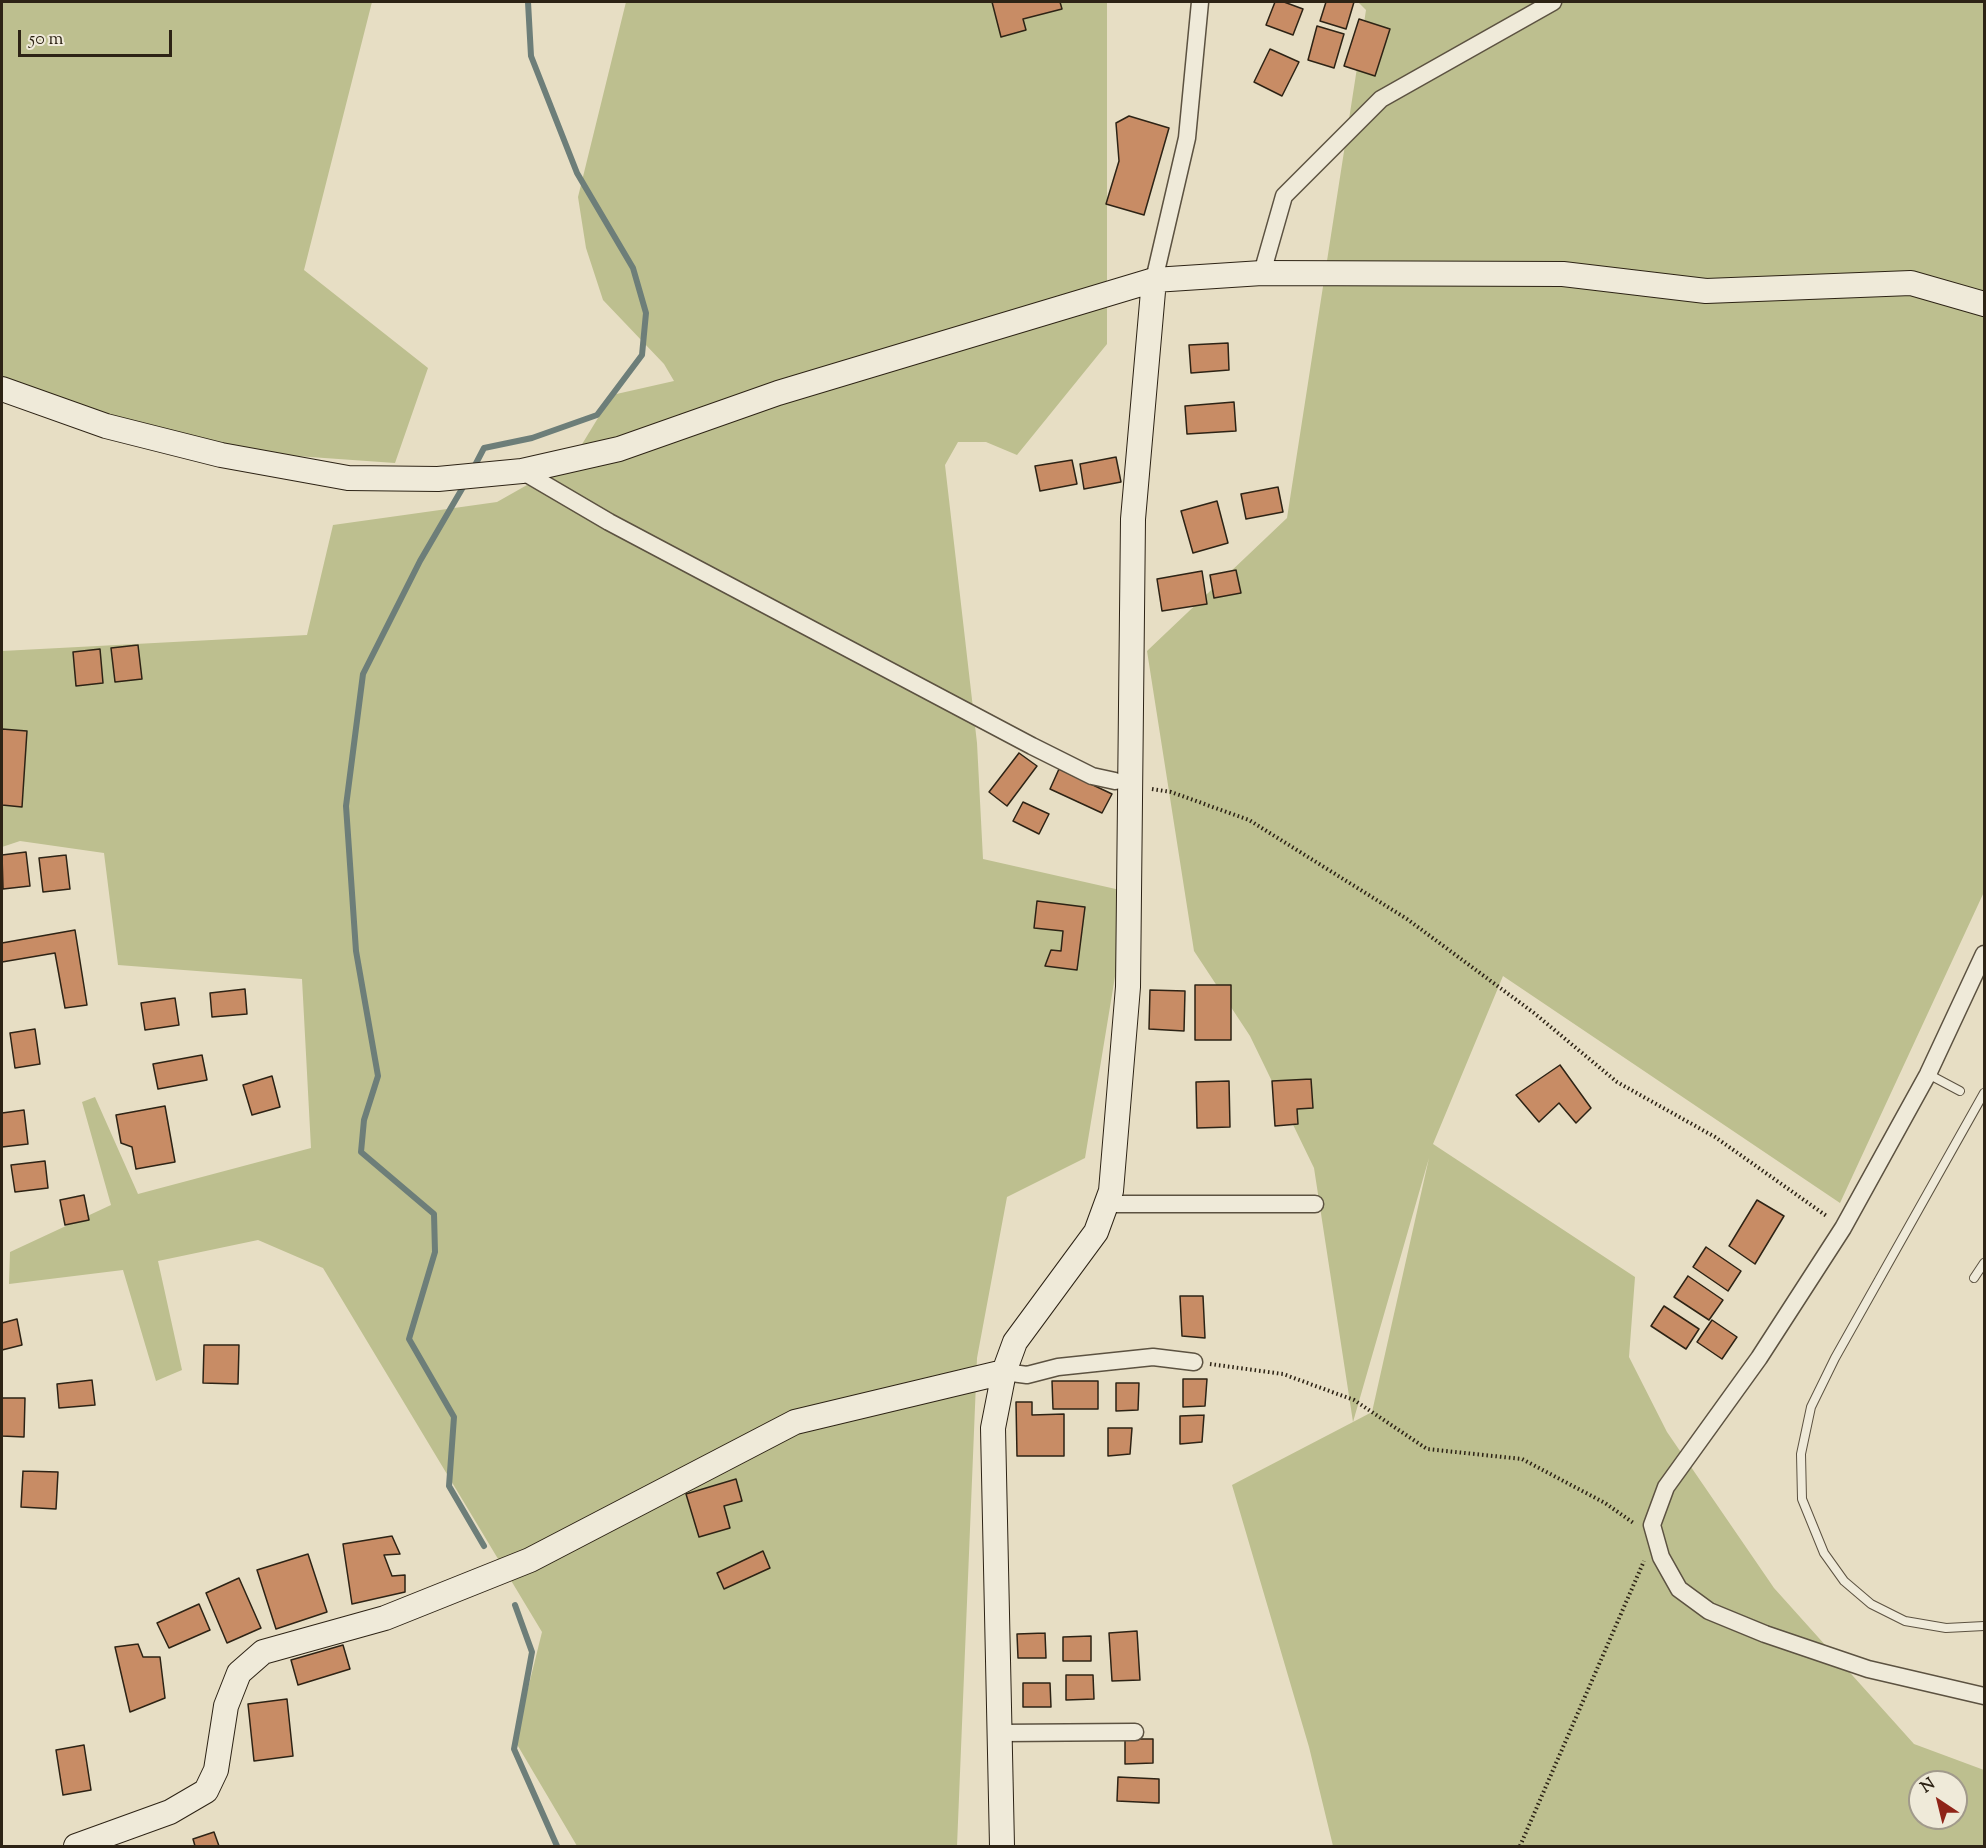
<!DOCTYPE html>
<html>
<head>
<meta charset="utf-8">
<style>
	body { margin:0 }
	#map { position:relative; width:1986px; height:1848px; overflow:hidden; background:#e7dec4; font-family:"Sorts Mill Goudy",serif }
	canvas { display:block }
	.frame { position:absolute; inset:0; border:3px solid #2d2315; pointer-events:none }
	.north { position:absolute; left:1908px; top:1770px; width:60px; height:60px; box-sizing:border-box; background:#efead9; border:2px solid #a19a8b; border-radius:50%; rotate:325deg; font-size:16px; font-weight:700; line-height:24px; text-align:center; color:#2d2315 }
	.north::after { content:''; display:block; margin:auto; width:21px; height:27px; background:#8f2418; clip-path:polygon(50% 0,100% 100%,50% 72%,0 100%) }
	.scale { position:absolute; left:18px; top:30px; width:154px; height:27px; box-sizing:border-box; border:3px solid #2d2315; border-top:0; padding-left:8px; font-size:18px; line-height:21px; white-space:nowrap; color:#2d2315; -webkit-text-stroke:4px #efead9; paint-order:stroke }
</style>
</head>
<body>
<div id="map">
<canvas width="1986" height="1848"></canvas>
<div class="frame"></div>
<div class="north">N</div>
<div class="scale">50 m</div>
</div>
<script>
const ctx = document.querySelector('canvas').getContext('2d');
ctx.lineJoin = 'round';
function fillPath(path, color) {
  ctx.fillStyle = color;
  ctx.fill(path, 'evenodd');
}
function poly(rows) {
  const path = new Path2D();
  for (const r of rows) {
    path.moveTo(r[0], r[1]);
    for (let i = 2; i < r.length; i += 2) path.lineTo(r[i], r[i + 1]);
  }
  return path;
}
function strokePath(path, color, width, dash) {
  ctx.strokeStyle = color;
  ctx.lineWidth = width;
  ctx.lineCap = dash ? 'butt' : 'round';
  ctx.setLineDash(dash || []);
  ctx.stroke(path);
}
const green = poly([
	[2,2,372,2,304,270,428,368,395,463,197,449,2,380],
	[626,2,1107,2,1107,344,1017,455,986,442,958,442,945,465,977,743,983,859,1129,892,1085,1158,1007,1197,977,1358,957,1846,577,1846,515,1741,542,1632,323,1268,258,1240,158,1261,182,1370,156,1381,123,1270,9,1284,10,1252,111,1205,82,1102,95,1097,138,1194,311,1148,302,979,118,965,104,853,20,841,2,847,2,651,307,635,333,525,497,502,573,459,612,395,674,381,664,364,603,300,586,248,578,197],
	[1358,2,1984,2,1984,892,1840,1203,1503,976,1433,1144,1635,1277,1629,1357,1667,1432,1774,1588,1914,1744,1984,1770,1984,1846,1333,1846,1309,1747,1232,1485,1353,1422,1314,1168,1250,1036,1194,951,1147,651,1287,518,1366,10],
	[1429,1158,1372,1412,1353,1422],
	[1920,1782,1956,1782,1956,1818,1920,1818]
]);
const stream = poly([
	[472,471,484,448,532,438,597,415,642,355,646,313,633,268,577,173,531,56,528,2],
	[466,482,420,561,363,674,346,806,356,951,378,1076,364,1120,361,1152,434,1214,435,1252,409,1339,454,1417,449,1486,484,1546],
	[515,1605,532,1652,514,1749,557,1846]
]);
const building = poly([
	[992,2,1060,2,1062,9,1023,19,1026,30,1001,37,992,2],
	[1275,2,1284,2,1303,9,1293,35,1266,25,1275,2],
	[1326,2,1354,2,1346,29,1320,21,1326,2],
	[1359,19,1390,29,1375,76,1344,66,1359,19],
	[1317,26,1344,34,1334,68,1308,60,1317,26],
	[1270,49,1299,62,1282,96,1254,82,1270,49],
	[1129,116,1169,128,1144,215,1106,204,1119,161,1116,123,1129,116],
	[1228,343,1229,370,1191,373,1189,345,1228,343],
	[1234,402,1236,431,1187,434,1185,406,1234,402],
	[1116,457,1121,482,1084,489,1080,464,1116,457],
	[1072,460,1077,484,1040,491,1035,466,1072,460],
	[1278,487,1283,512,1246,519,1241,494,1278,487],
	[1217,501,1228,543,1193,553,1181,511,1217,501],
	[1236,570,1241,593,1214,598,1210,575,1236,570],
	[1202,571,1207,604,1162,611,1157,579,1202,571],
	[138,645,142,679,115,682,111,648,138,645],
	[100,649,103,683,76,686,73,652,100,649],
	[2,729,27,731,22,807,2,805,2,729],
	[1019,753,1037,766,1007,806,989,792,1019,753],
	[1059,769,1112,794,1102,813,1050,789,1059,769],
	[1023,802,1049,814,1039,834,1013,821,1023,802],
	[26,852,30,886,3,889,2,855,26,852],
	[66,855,70,889,43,892,39,858,66,855],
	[1037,901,1085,907,1077,970,1045,966,1051,950,1061,951,1063,931,1034,928,1037,901],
	[75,930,87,1005,65,1008,55,953,2,962,2,943,75,930],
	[1195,985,1231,985,1231,1040,1195,1040,1195,985],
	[245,989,247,1014,212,1017,210,993,245,989],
	[1150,990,1185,991,1184,1031,1149,1029,1150,990],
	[175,998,179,1025,145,1030,141,1003,175,998],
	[35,1029,40,1064,15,1068,10,1033,35,1029],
	[202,1055,207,1080,158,1089,153,1064,202,1055],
	[1560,1065,1591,1108,1576,1123,1559,1103,1539,1122,1516,1095,1560,1065],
	[272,1076,280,1107,252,1115,243,1085,272,1076],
	[1311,1079,1313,1108,1297,1109,1298,1124,1275,1126,1272,1081,1311,1079],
	[1229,1081,1230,1127,1197,1128,1196,1082,1229,1081],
	[165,1106,175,1162,136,1169,132,1147,121,1143,116,1115,165,1106],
	[24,1110,28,1144,2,1147,2,1113,24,1110],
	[45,1161,48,1188,15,1192,11,1165,45,1161],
	[84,1195,89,1220,65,1225,60,1200,84,1195],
	[1757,1200,1784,1216,1755,1264,1729,1246,1757,1200],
	[1706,1247,1741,1271,1728,1291,1693,1267,1706,1247],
	[1688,1276,1723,1300,1709,1320,1674,1297,1688,1276],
	[1180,1296,1203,1296,1205,1338,1182,1336,1180,1296],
	[1664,1306,1699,1329,1686,1349,1651,1326,1664,1306],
	[17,1319,22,1345,2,1350,2,1323,17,1319],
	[1712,1320,1737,1337,1722,1359,1697,1342,1712,1320],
	[204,1345,239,1345,238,1384,203,1383,204,1345],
	[1183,1379,1207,1379,1205,1406,1183,1407,1183,1379],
	[92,1380,95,1405,59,1408,57,1384,92,1380],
	[1052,1381,1098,1381,1098,1409,1053,1409,1052,1381],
	[1116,1383,1139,1383,1138,1410,1116,1411,1116,1383],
	[2,1398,25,1398,24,1437,2,1436,2,1398],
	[1016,1402,1032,1402,1032,1415,1064,1414,1064,1456,1017,1456,1016,1402],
	[1204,1415,1202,1442,1180,1444,1180,1416,1204,1415],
	[1108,1428,1132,1428,1130,1454,1108,1456,1108,1428],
	[23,1471,58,1472,56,1509,21,1507,23,1471],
	[736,1479,742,1501,724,1506,730,1528,699,1537,686,1494,736,1479],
	[392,1536,400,1554,384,1555,392,1576,405,1575,405,1592,352,1604,343,1544,392,1536],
	[763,1551,770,1568,724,1589,717,1573,763,1551],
	[308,1554,327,1612,276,1629,257,1570,308,1554],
	[239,1578,261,1628,227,1643,206,1593,239,1578],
	[199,1604,210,1630,169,1648,157,1623,199,1604],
	[1137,1631,1140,1680,1112,1681,1109,1633,1137,1631],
	[1045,1633,1046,1658,1018,1658,1017,1634,1045,1633],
	[1091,1636,1091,1661,1063,1661,1063,1637,1091,1636],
	[138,1644,143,1657,160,1657,165,1698,130,1712,115,1647,138,1644],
	[343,1645,350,1669,298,1685,291,1660,343,1645],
	[1066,1675,1093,1675,1094,1699,1066,1700,1066,1675],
	[1023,1683,1050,1683,1051,1707,1023,1707,1023,1683],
	[287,1699,293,1756,254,1761,248,1704,287,1699],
	[1125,1739,1153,1739,1153,1763,1125,1764,1125,1739],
	[84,1745,91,1790,63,1795,56,1750,84,1745],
	[1118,1777,1159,1779,1159,1803,1117,1801,1118,1777],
	[214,1832,219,1846,195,1846,193,1839,214,1832]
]);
const path = poly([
	[1152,789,1171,792,1249,820,1407,919,1534,1013,1617,1082,1715,1137,1828,1217],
	[1210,1364,1283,1374,1354,1400,1427,1449,1522,1459,1605,1503,1635,1524],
	[1520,1846,1644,1561]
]);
const lane = poly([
	[1928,1074,1960,1091],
	[1984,1093,1835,1358,1811,1407,1801,1454,1802,1499,1824,1553,1844,1581,1871,1604,1905,1621,1946,1628,1984,1626],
	[1974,1278,1984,1263]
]);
const street = poly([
	[1262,273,1284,196,1381,99,1553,2],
	[1154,280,1187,138,1200,2],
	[522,471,609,522,1032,746,1092,776,1115,781],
	[1984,954,1928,1074,1843,1228,1759,1358,1666,1487,1652,1525,1661,1557,1679,1589,1709,1611,1765,1634,1868,1669,1984,1696],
	[1106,1204,1315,1204],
	[1004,1372,1027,1375,1058,1367,1153,1357,1194,1362],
	[1000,1733,1135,1732]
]);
const secondary = poly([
	[2,389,106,426,221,455,348,478,438,479,522,471,619,449,778,393,1154,280,1262,273,1563,274,1706,291,1911,283,1984,304],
	[76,1846,170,1812,206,1791,216,1770,226,1706,239,1673,263,1652,385,1618,530,1560,795,1422,1004,1372],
	[1002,1846,993,1428,1004,1372,1015,1342,1096,1232,1111,1191,1128,987,1133,519,1154,280]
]);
fillPath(green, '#bdbf8f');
strokePath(stream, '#6d7e79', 6);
fillPath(building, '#c88c65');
strokePath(building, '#2d2315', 1.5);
strokePath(lane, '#5c5241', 10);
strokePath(street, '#5c5241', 19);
strokePath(secondary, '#2d2315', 26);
strokePath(path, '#2d2315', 4, [1.5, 3]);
strokePath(lane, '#efead9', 8);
strokePath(street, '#efead9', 16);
strokePath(secondary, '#efead9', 24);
</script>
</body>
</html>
